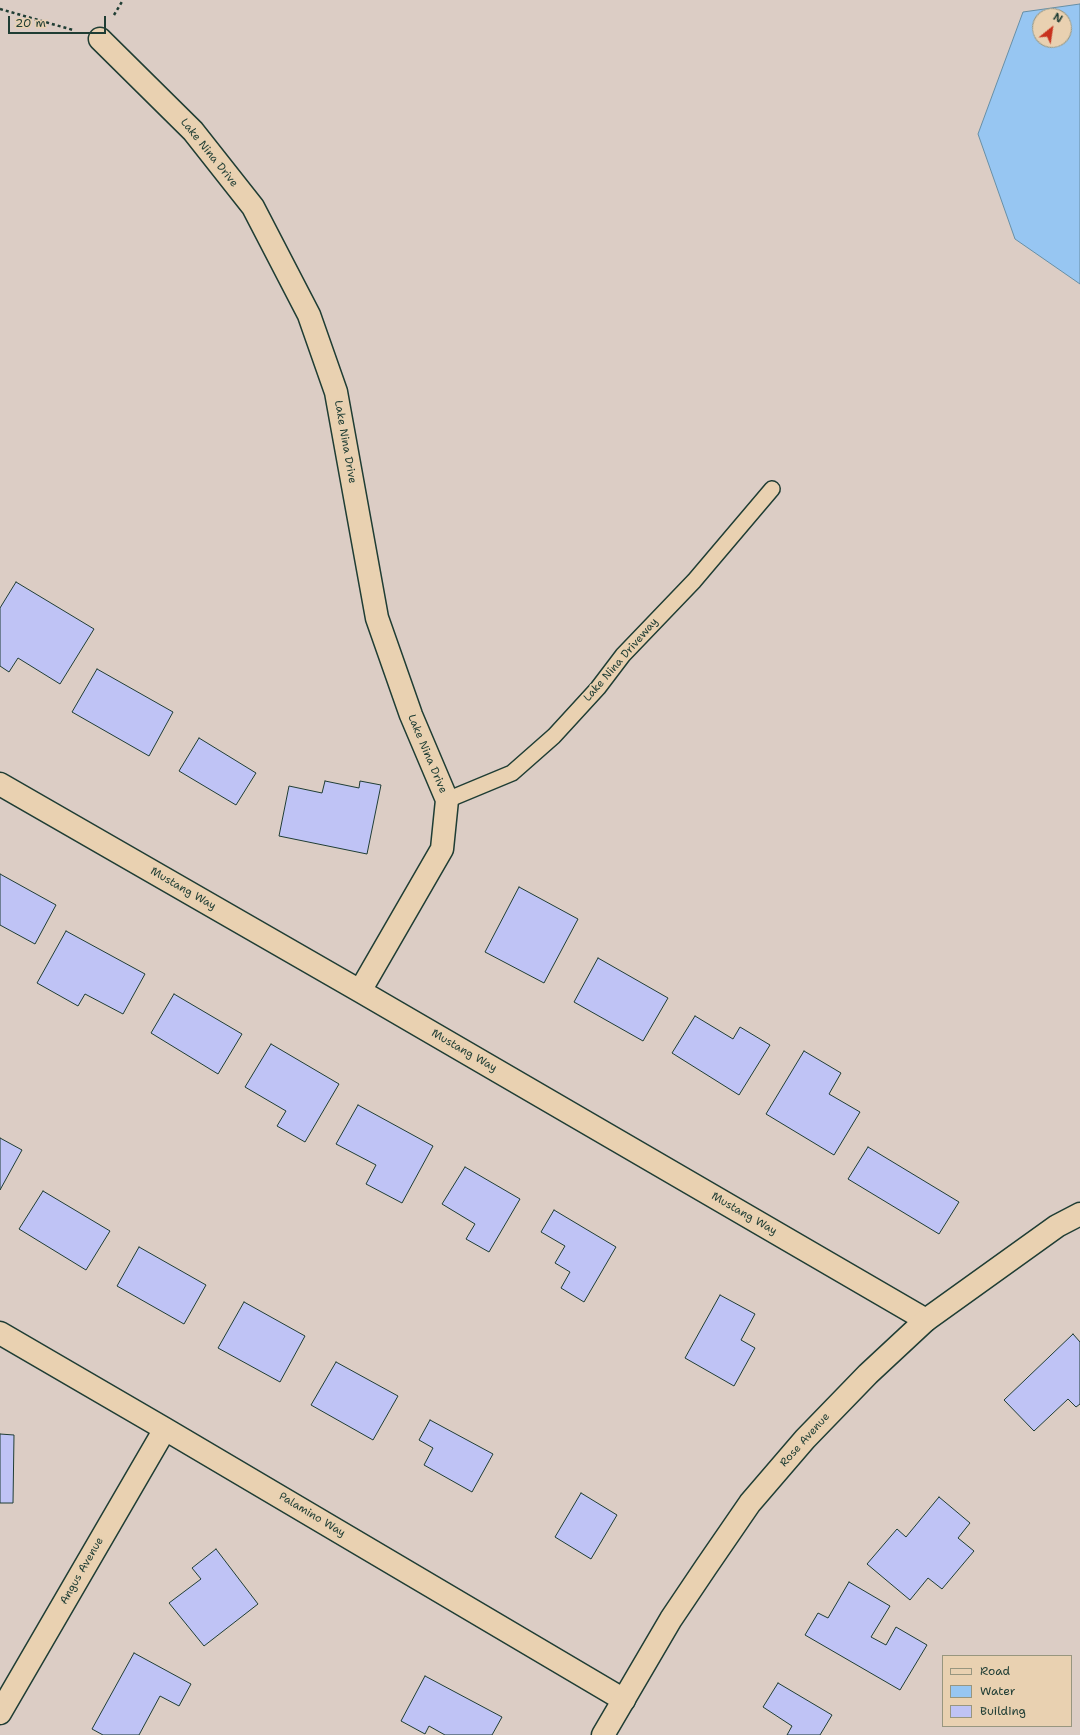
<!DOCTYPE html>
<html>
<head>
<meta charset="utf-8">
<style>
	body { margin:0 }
	#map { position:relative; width:1080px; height:1735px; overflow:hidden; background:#dccdc5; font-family:"Shantell Sans",sans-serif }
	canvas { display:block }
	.legend { position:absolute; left:942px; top:1655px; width:130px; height:72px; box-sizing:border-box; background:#e9d1b1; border:1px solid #98967f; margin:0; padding:5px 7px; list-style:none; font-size:12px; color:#1f3d34 }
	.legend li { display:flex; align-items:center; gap:8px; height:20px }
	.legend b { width:20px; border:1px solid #98967f }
	.north { position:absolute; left:1032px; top:8px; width:40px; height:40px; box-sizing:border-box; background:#e9d1b1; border:1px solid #98967f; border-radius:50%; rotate:30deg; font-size:11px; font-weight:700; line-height:16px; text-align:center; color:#1f3d34 }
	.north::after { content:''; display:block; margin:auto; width:14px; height:18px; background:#c8321e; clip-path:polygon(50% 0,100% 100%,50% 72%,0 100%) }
	.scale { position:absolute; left:8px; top:16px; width:98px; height:18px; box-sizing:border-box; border:2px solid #1f3d34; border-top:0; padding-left:5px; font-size:12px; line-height:14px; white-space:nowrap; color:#1f3d34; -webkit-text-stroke:3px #e9d1b1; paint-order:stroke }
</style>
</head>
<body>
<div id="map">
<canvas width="1080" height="1735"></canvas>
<ul class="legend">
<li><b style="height:5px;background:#e9d1b1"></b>Road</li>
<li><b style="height:11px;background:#97c6f2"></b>Water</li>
<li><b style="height:11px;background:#bfc3f5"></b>Building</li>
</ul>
<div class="north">N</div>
<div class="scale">20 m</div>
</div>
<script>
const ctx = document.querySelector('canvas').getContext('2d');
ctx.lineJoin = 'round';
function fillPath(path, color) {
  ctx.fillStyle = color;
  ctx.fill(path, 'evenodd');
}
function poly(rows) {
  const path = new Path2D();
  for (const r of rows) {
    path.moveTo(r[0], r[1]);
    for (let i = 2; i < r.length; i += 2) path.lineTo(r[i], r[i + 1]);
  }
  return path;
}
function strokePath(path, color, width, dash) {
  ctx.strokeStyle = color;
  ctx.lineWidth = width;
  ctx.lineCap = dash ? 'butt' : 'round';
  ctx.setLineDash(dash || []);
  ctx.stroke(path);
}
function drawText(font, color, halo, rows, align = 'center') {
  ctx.font = font + ' "Shantell Sans",sans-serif';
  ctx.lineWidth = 3.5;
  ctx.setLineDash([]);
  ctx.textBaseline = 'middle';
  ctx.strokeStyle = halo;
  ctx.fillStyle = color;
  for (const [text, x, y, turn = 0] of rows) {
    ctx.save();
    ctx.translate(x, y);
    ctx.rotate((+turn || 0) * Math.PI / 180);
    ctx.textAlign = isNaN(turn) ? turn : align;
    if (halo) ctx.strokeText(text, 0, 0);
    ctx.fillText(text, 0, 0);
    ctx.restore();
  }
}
const water = poly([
	[1080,4,1080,284,1015,239,978,134,1023,12,1080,4],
	[1040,16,1064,16,1064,40,1040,40,1040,16]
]);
const building = poly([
	[16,582,94,629,60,684,18,658,9,672,0,666,0,608,16,582],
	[97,669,173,712,149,756,72,712,97,669],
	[199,738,256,773,236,805,179,771,199,738],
	[325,781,359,788,360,781,381,785,367,854,279,836,289,786,322,793,325,781],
	[0,874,56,905,35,944,0,925,0,874],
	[519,887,578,919,544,983,485,952,519,887],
	[66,931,145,974,123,1014,85,994,78,1006,37,983,66,931],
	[598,958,668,998,643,1041,574,1002,598,958],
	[174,994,242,1034,218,1074,151,1033,174,994],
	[695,1016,733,1039,740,1027,770,1045,739,1095,672,1053,695,1016],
	[271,1044,339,1084,305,1142,277,1126,286,1111,245,1087,271,1044],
	[804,1051,841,1073,829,1094,860,1112,834,1155,766,1114,804,1051],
	[358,1105,433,1146,402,1203,366,1184,376,1165,336,1144,358,1105],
	[0,1138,22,1150,0,1190,0,1138],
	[868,1147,959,1202,939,1234,848,1179,868,1147],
	[465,1167,520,1199,489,1252,466,1239,475,1224,442,1204,465,1167],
	[43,1191,110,1231,86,1270,19,1229,43,1191],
	[554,1210,616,1247,584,1302,561,1288,570,1272,555,1263,565,1246,541,1232,554,1210],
	[139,1247,206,1285,184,1324,117,1286,139,1247],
	[720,1295,755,1314,741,1340,755,1348,734,1386,685,1358,720,1295],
	[244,1302,305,1336,280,1382,218,1348,244,1302],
	[1073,1334,1080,1342,1080,1404,1076,1407,1068,1399,1034,1431,1004,1400,1073,1334],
	[336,1362,398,1396,373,1440,311,1405,336,1362],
	[430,1420,493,1454,472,1492,424,1465,433,1448,419,1440,430,1420],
	[0,1434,14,1435,13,1503,0,1503,0,1434],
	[581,1493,617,1515,591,1559,555,1537,581,1493],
	[939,1497,970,1523,958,1538,974,1551,942,1589,928,1578,910,1600,867,1564,897,1529,906,1537,939,1497],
	[216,1549,258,1604,204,1646,169,1603,201,1579,192,1568,216,1549],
	[849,1582,890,1606,871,1637,886,1645,896,1627,927,1645,900,1690,805,1635,818,1613,828,1618,849,1582],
	[134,1653,191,1684,179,1706,160,1696,139,1735,103,1735,92,1729,134,1653],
	[425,1676,502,1717,492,1735,445,1735,429,1726,425,1734,401,1721,425,1676],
	[778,1683,832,1715,820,1735,787,1735,792,1726,763,1707,778,1683]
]);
const path = poly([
	[0,9,73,30],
	[114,15,123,0]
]);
const lane = poly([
	[447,800,512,773,554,736,598,688,623,655,694,581,772,489]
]);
const street = poly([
	[100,39,193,131,253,207,309,315,336,392,377,618,411,715,447,800,442,849,360,991],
	[0,784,360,991,926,1320],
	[0,1333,165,1429,624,1700],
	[0,1713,165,1429]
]);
const secondary = poly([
	[603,1735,671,1619,706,1567,750,1503,805,1439,868,1374,926,1320,1057,1226,1080,1214]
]);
const streetNames = [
	["Lake Nina Drive",209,153,51],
	["Lake Nina Drive",345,442,80],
	["Lake Nina Driveway",621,660,-49],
	["Lake Nina Drive",427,754,67],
	["Mustang Way",183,889,30],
	["Mustang Way",464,1051,30],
	["Mustang Way",744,1214,30],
	["Rose Avenue",805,1440,-48],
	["Palamino Way",312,1515,31],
	["Angus Avenue",82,1571,-60]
];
fillPath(water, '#97c6f2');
strokePath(water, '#678fa6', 1);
fillPath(building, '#bfc3f5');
strokePath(building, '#1f3d34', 1);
strokePath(lane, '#1f3d34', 18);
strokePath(street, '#1f3d34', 25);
strokePath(secondary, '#1f3d34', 25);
strokePath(path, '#1f3d34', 2.5, [3, 3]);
strokePath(lane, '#e9d1b1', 15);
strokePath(street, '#e9d1b1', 22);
strokePath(secondary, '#e9d1b1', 22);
drawText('11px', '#1f3d34', '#e9d1b1', streetNames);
</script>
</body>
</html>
